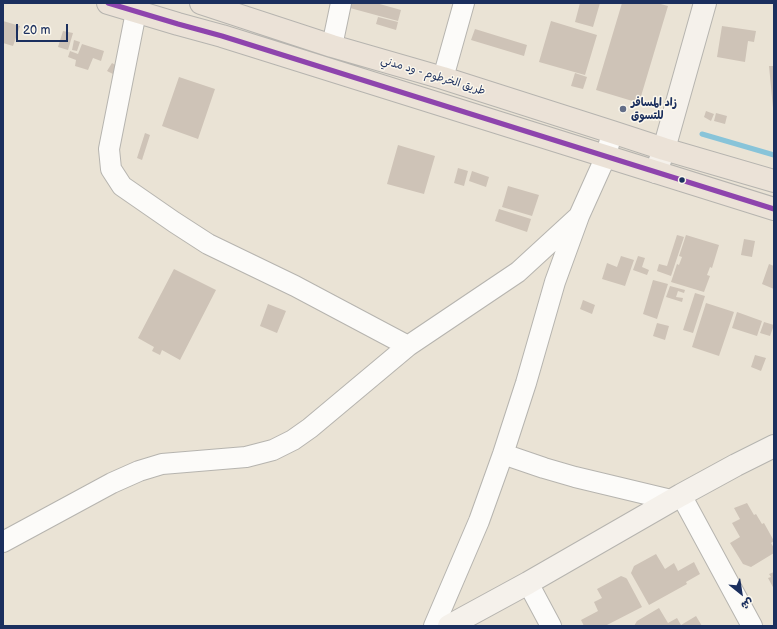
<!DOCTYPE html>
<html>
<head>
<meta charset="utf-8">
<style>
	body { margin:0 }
	#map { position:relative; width:777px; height:629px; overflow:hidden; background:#eae3d5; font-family:"Balsamiq Sans","Playpen Sans Arabic",sans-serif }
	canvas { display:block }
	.frame { position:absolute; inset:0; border:4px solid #1b2f5e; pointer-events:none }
	.north { position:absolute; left:721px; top:573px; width:40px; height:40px; -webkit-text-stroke:3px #fbf7ec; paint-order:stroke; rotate:150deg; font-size:11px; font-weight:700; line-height:16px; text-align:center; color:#1b2f5e }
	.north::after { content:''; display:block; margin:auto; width:14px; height:18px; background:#1b2f5e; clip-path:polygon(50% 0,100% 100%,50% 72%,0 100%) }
	.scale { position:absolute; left:16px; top:24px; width:52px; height:18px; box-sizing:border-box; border:2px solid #1b2f5e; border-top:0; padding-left:5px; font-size:12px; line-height:14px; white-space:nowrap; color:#1b2f5e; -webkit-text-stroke:3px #fbf7ec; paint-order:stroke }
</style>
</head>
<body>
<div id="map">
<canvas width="777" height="629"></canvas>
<div class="frame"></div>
<div class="north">ش</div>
<div class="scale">20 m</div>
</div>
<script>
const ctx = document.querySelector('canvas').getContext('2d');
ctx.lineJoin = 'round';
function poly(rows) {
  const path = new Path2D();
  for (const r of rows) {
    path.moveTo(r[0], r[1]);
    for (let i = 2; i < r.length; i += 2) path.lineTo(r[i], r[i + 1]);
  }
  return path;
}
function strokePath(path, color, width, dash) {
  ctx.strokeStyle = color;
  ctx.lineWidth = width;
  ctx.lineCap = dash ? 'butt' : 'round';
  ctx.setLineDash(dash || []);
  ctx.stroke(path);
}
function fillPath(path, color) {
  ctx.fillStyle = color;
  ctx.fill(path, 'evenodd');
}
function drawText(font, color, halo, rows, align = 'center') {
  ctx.font = font + ' "Balsamiq Sans","Playpen Sans Arabic",sans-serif';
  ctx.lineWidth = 3;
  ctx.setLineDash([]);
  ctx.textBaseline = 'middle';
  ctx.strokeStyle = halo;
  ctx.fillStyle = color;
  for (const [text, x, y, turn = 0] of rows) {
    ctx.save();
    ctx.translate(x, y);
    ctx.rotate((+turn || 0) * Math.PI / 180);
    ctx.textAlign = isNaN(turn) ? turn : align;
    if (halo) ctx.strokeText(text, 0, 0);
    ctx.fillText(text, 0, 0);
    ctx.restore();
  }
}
const stream = poly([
	[702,134,774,155]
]);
const building = poly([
	[351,3,376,3,401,10,398,21,350,8],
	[580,3,600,3,593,27,575,22],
	[622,3,657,3,668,6,639,103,596,90],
	[378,17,398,22,396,30,376,24],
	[3,21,20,26,13,46,3,43],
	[551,21,597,35,585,75,539,62],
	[722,26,756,31,754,42,748,41,745,62,717,57],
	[475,29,527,45,524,56,471,40],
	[63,31,73,33,68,50,58,47],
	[74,40,80,42,77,51,72,50],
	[82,44,104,51,101,61,93,58,88,70,75,66,76,60,68,57,70,51,78,54],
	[112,63,117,66,113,74,107,71],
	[769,66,774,66,774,108,773,108],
	[575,73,587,77,583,89,571,86],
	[179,77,215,89,198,139,162,126],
	[706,111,714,114,711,121,704,117],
	[716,113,727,116,725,124,714,121],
	[145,133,150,135,142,160,137,158],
	[398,145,435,156,424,194,387,184],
	[458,168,468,171,464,186,454,183],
	[472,171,489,177,486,187,469,181],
	[508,186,539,195,532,216,502,207],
	[499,209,531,219,527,232,495,221],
	[677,235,684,237,671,276,657,271,659,264,667,266],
	[686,235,719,245,712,268,710,267,707,275,710,276,704,292,671,282,677,264,679,265,682,257,679,256],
	[744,239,755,241,752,257,741,255],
	[621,256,634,260,625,286,602,279,607,263,617,267],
	[638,256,645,258,642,267,649,270,647,275,633,270],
	[769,264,774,266,774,289,762,284],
	[174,269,216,290,180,360,162,350,160,355,152,351,154,347,138,338],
	[653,280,668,284,657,319,643,314],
	[670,286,685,290,684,293,678,291,676,297,683,298,682,302,666,297],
	[695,293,705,296,693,333,683,330],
	[583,300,595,305,592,314,580,309],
	[706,303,734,312,719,356,692,347],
	[268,304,286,311,277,333,260,326],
	[737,312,762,321,757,336,732,328],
	[764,322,774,325,770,336,760,333],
	[657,323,669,326,665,340,653,336],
	[755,355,766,358,761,371,751,367],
	[747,503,754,515,756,514,762,524,764,523,774,541,771,543,774,548,774,553,751,567,743,564,730,543,740,537,732,523,740,519,734,508],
	[656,554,665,569,674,563,678,571,694,562,700,574,686,582,687,584,649,605,631,573,634,566],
	[774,572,774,589,768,578,771,577,769,574],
	[621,576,626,578,627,579,642,607,605,626,602,626,602,625,600,626,584,626,581,620,598,611,594,602,602,598,597,589],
	[659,608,668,623,677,618,681,625,696,616,702,626,634,626,637,621]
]);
const street = poly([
	[136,12,109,149,111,169,122,186,174,222,208,244,295,286,408,346],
	[332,46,341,3],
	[443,78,464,3],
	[503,454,544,468,575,477,671,500],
	[681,495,752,626],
	[3,542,112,483,139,471,162,464,246,457,273,450,293,440,310,428,408,346,518,272,579,216],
	[528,583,551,626],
	[434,626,479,521,503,454,526,383,555,282,579,216,606,156,612,132]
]);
const secondary = poly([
	[656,172,664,149,705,3],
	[449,626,528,583,681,495,736,465,774,446]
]);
const highway = poly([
	[108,3,178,24,222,36,774,209],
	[201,3,332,46,443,78,612,132,664,149,774,181]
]);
const bus1 = poly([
	[108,3,178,24,222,36,774,209]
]);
const markers = [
	[623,109,4,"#636e88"],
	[682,180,3.5,"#1b2f5e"]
];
const streetNames = [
	["طريق الخرطوم - ود مدني",433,76,17]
];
const poiNames = [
	["زاد المسافر",631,103],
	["للتسوق",631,116]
];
strokePath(stream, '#88c4d9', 5);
fillPath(building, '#cec3b7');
strokePath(street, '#b6b4af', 22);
strokePath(secondary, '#b6b4af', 24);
strokePath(highway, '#b6b4af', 24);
strokePath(street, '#fcfbf9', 20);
strokePath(secondary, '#f5f1eb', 22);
strokePath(highway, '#ebe2d7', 22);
strokePath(bus1, '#8e44ad', 5);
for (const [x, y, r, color] of markers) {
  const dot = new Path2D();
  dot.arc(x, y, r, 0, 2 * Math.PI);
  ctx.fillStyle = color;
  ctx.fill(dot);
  strokePath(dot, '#fbf7ec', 1.5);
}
drawText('11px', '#1b2f5e', '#fbf7ec', streetNames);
drawText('bold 11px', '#1b2f5e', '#fbf7ec', poiNames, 'left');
</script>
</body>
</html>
